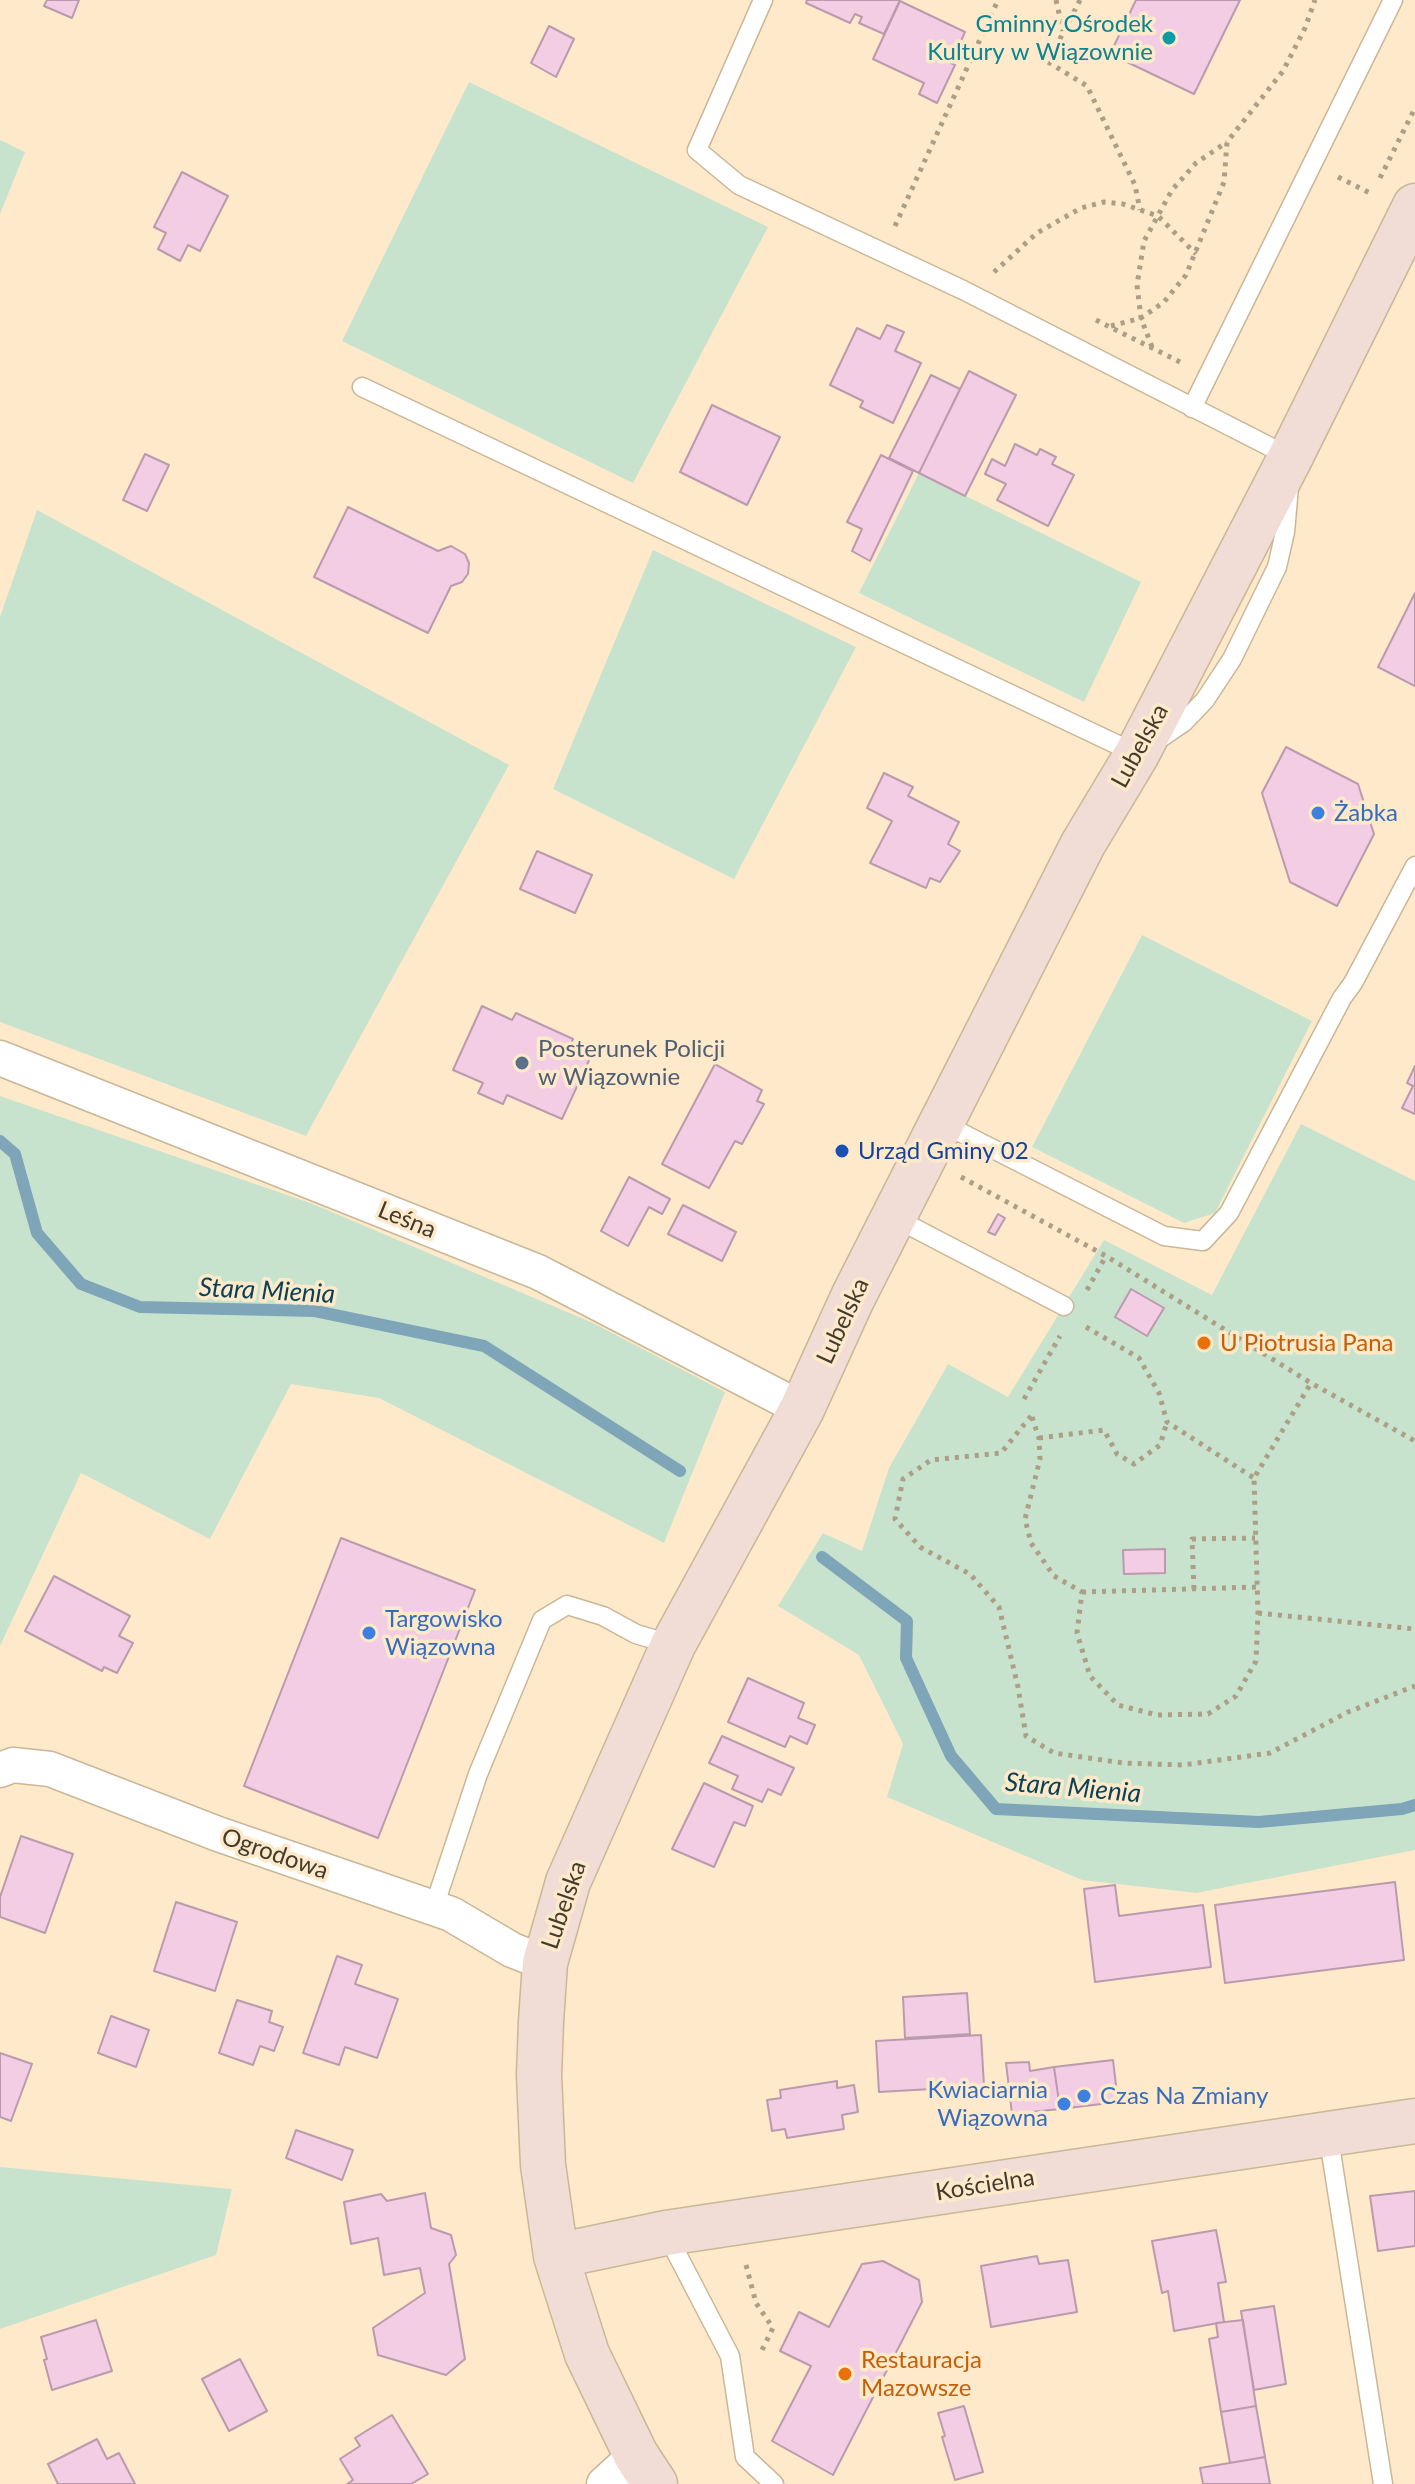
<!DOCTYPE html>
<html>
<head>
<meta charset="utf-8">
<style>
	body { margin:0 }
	canvas { display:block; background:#feeaca }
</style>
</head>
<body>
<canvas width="1415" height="2484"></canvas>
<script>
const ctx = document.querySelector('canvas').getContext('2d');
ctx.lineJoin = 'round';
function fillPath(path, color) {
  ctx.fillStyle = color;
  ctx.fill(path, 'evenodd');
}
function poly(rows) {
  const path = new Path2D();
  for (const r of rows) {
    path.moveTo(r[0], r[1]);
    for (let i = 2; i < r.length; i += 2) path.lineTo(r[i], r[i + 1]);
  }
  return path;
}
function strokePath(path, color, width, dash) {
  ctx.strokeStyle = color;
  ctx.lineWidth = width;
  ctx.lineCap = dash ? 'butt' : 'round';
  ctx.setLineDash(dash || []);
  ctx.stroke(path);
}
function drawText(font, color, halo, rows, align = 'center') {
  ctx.font = font + ' Lato,sans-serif';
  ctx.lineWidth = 7;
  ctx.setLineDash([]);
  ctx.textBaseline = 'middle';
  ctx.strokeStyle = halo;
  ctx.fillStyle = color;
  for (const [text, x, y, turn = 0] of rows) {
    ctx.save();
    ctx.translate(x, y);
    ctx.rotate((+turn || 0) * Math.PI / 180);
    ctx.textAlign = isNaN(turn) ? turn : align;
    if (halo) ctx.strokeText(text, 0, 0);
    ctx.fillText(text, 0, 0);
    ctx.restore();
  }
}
const green = poly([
	[469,82,768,227,633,483,342,341],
	[0,140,25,152,0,214],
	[919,473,1141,582,1084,702,859,593],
	[37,510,509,765,306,1136,0,1022,0,617],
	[653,550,856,647,734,879,553,789],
	[1142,935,1312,1021,1215,1213,1184,1223,1032,1147],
	[0,1096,313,1204,593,1323,725,1392,664,1543,379,1398,291,1384,210,1539,81,1473,0,1646],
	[1301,1124,1415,1181,1415,1850,1196,1893,1082,1880,887,1797,903,1744,859,1655,778,1606,823,1533,862,1551,889,1468,948,1364,1008,1397,1104,1240,1212,1295],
	[0,2167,232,2189,216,2255,0,2329]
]);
const stream = poly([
	[0,1141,15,1154,37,1233,81,1284,140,1307,315,1311,484,1346,680,1471],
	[822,1557,907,1621,906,1658,951,1756,996,1809,1259,1822,1402,1809,1415,1805]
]);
const building = poly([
	[47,0,79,0,72,18,44,6,47,0],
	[807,0,900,0,884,34,859,23,862,17,855,14,850,23,806,3,807,0],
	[1136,0,1240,0,1194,94,1110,54,1136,0],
	[900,1,965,32,951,63,955,65,937,103,919,94,924,83,873,59,900,1],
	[549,26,574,39,556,77,531,63,549,26],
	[182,172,228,196,200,251,188,245,180,261,158,249,166,233,154,227,182,172],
	[887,325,904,332,895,351,921,363,893,423,860,407,863,401,830,385,857,328,880,339,887,325],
	[969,371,1016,395,965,496,919,473,969,371],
	[931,375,960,389,919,473,889,458,931,375],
	[712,405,780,437,747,505,680,472,712,405],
	[1015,444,1037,455,1040,449,1056,457,1052,464,1074,475,1048,526,997,500,1006,484,985,474,992,459,1005,466,1015,444],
	[145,454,169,465,147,511,123,500,145,454],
	[881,455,913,471,870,561,852,551,862,529,847,522,881,455],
	[348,507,438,551,451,546,465,554,469,563,468,574,462,582,451,586,428,633,314,577,348,507],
	[1415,593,1415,686,1378,667,1415,593],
	[1286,747,1358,784,1374,834,1337,906,1290,882,1262,793,1286,747],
	[884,773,913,787,908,796,959,822,948,844,960,851,940,882,930,878,926,888,870,863,892,821,867,808,884,773],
	[537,851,592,875,575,913,520,889,537,851],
	[482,1006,512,1020,516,1013,573,1039,570,1046,591,1056,562,1119,507,1095,503,1104,478,1093,483,1083,453,1070,482,1006],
	[715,1064,762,1090,757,1101,764,1104,742,1144,735,1141,709,1188,662,1164,715,1064],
	[1415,1066,1415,1114,1402,1108,1413,1086,1407,1083,1415,1066],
	[629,1177,670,1199,662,1214,649,1207,628,1246,601,1231,629,1177],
	[683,1205,736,1232,722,1261,668,1234,683,1205],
	[998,1214,1005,1218,995,1235,988,1232,998,1214],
	[1131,1289,1164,1308,1147,1336,1115,1317,1131,1289],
	[341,1538,475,1590,378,1838,244,1786,341,1538],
	[1165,1549,1165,1573,1124,1574,1123,1550,1165,1549],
	[54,1576,130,1616,119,1636,133,1643,117,1673,104,1667,102,1671,25,1631,54,1576],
	[748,1678,804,1703,798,1718,815,1725,807,1744,790,1736,785,1747,728,1722,748,1678],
	[722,1736,794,1768,781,1795,768,1789,762,1802,732,1789,738,1776,709,1763,722,1736],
	[704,1783,753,1806,745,1826,734,1822,714,1867,672,1849,704,1783],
	[21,1836,73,1854,45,1933,0,1917,0,1897,21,1836],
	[1395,1882,1404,1960,1225,1983,1215,1905,1395,1882],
	[1115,1885,1119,1916,1203,1905,1211,1967,1095,1982,1084,1889,1115,1885],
	[176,1902,237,1922,215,1991,154,1971,176,1902],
	[337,1956,362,1965,355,1984,398,1999,377,2058,345,2047,339,2065,303,2053,337,1956],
	[967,1993,970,2034,905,2038,903,1997,967,1993],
	[237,2000,272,2011,269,2022,283,2027,274,2051,260,2046,253,2065,219,2053,237,2000],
	[111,2016,149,2030,136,2067,98,2053,111,2016],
	[981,2035,984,2086,879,2092,876,2041,981,2035],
	[0,2053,32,2064,11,2121,0,2117,0,2053],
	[1113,2060,1118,2102,1060,2109,1054,2067,1113,2060],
	[1029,2062,1030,2071,1054,2067,1060,2109,1012,2114,1006,2063,1029,2062],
	[837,2081,837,2088,854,2085,858,2112,842,2115,844,2129,787,2138,785,2129,772,2131,767,2100,781,2098,780,2090,837,2081],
	[296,2130,353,2150,342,2180,286,2158,296,2130],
	[1415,2191,1415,2246,1378,2251,1370,2196,1415,2191],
	[425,2193,431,2228,451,2235,456,2255,449,2264,465,2359,446,2375,378,2355,373,2328,425,2293,420,2268,384,2275,378,2238,351,2244,344,2202,381,2194,387,2201,425,2193],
	[1216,2230,1226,2282,1218,2283,1224,2322,1174,2331,1168,2291,1162,2293,1152,2241,1216,2230],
	[1037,2256,1039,2264,1068,2260,1077,2312,991,2327,981,2266,1037,2256],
	[883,2261,919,2280,922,2302,833,2475,772,2441,811,2366,780,2351,799,2312,829,2327,862,2264,883,2261],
	[1274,2306,1286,2384,1254,2390,1241,2311,1274,2306],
	[96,2320,112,2371,52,2390,44,2360,47,2359,41,2337,96,2320],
	[1243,2320,1256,2406,1221,2412,1209,2339,1218,2337,1216,2323,1243,2320],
	[240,2359,267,2411,229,2431,202,2379,240,2359],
	[964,2406,983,2472,955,2480,942,2437,945,2436,938,2413,964,2406],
	[1256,2406,1265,2457,1230,2463,1221,2412,1256,2406],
	[392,2415,428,2474,411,2484,347,2484,353,2480,340,2459,360,2446,355,2438,392,2415],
	[97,2439,107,2459,119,2453,135,2484,58,2484,48,2464,97,2439],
	[1265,2457,1270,2484,1203,2484,1200,2468,1265,2457]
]);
const path = poly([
	[1056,0,1063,31],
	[1080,0,1048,62,1087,86,1135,185,1140,210],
	[1338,177,1372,194],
	[1380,178,1415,108],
	[895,226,998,0],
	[994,272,1037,233,1081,208,1104,202,1123,204,1158,216,1196,254],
	[1096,320,1180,362],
	[1111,326,1141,318,1164,302,1186,275,1224,182,1227,142,1283,71,1305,28,1315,0],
	[1152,347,1141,318,1137,285,1144,241,1172,190,1196,163,1227,142],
	[961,1177,1106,1256,1311,1383,1415,1441],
	[1087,1290,1106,1256],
	[1086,1327,1139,1358,1159,1393,1167,1422,1254,1478],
	[1024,1399,1060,1336],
	[1031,1416,1001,1453,931,1460,903,1479,895,1519,920,1547,970,1574,999,1607,1018,1687,1026,1736,1054,1753,1123,1763,1183,1765,1270,1753,1348,1712,1415,1686],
	[1032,1417,1039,1438,1040,1459,1025,1519,1031,1543,1054,1576,1082,1592,1077,1633,1090,1676,1118,1705,1157,1715,1208,1714,1236,1696,1256,1661,1258,1613,1254,1478,1311,1383],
	[1039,1438,1104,1430,1117,1454,1134,1464,1160,1445,1167,1422],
	[1194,1589,1192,1539,1255,1538],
	[1082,1592,1257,1587],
	[1258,1613,1415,1629],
	[746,2265,756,2303,773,2328,760,2354]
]);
const lane = poly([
	[763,0,697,150,739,185,963,290,1290,457],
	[362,387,1137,754,1184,722,1205,700,1232,659,1277,567,1285,532,1289,487],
	[1192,408,1393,0],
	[942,1123,1164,1236,1203,1241,1229,1213,1342,998,1353,983,1415,866],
	[895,1218,1064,1306],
	[433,1910,478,1774,542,1620,567,1605,603,1616,636,1634,673,1645],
	[1328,2133,1383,2484],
	[666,2233,730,2356,745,2457,774,2484]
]);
const street = poly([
	[0,1058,538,1272,802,1409],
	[0,1770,13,1765,50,1769,218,1834,451,1914,512,1950,545,1963],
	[604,2484,636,2455]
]);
const secondary = poly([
	[556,2256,666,2233,1415,2121],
	[655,2484,636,2455,587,2354,556,2256,543,2165,539,2075,541,2022,545,1963,568,1882,673,1645,802,1409,853,1297,1083,844,1137,754,1290,458,1415,206]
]);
const markers = [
	[1169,38,8,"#0f9aa8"],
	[1318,813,8,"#3f7fe0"],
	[522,1063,8,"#5c6f8a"],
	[842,1151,8,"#1a4fb4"],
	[1204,1343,8,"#e8710a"],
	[369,1633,8,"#3f7fe0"],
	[1084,2096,8,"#3f7fe0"],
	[1064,2104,8,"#3f7fe0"],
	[845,2374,8,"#e8710a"]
];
const cultureNames = [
	["Gminny Ośrodek",1153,24],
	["Kultury w Wiązownie",1153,52]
];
const streetNames = [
	["Lubelska",1140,746,-61],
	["Leśna",407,1220,22],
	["Lubelska",843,1321,-65],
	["Ogrodowa",275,1854,19],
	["Lubelska",564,1905,-71],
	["Kościelna",985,2185,-9]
];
const shopNames = [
	["Żabka",1334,813],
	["Targowisko",385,1619],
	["Wiązowna",385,1647],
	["Kwiaciarnia",1048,2090,"right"],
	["Wiązowna",1048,2118,"right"],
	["Czas Na Zmiany",1100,2096]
];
const serviceNames = [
	["Posterunek Policji",538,1049],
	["w Wiązownie",538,1077]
];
const transitNames = [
	["Urząd Gminy 02",858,1151]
];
const foodNames = [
	["U Piotrusia Pana",1220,1343],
	["Restauracja",861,2360],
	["Mazowsze",861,2388]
];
const waterNames = [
	["Stara Mienia",267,1291,3],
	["Stara Mienia",1073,1788,5]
];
fillPath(green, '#c7e3cd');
strokePath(stream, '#7ea5b8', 12);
fillPath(building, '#f2cde3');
strokePath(building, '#bc9aae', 2);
strokePath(lane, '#cab797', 21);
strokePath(street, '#cab797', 37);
strokePath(secondary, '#cab797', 47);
strokePath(path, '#ad9e86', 5, [4, 6]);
strokePath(lane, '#fff', 18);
strokePath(street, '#fff', 34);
strokePath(secondary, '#f2dcd6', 44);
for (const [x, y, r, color] of markers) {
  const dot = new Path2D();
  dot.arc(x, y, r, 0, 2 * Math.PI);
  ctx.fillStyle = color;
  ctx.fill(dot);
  strokePath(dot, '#feeaca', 3);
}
drawText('24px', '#0d838f', '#feeaca', cultureNames, 'right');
drawText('24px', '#433b2e', '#feeaca', streetNames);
drawText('24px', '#366cbe', '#feeaca', shopNames, 'left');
drawText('24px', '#4e5e75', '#feeaca', serviceNames, 'left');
drawText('24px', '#164399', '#feeaca', transitNames, 'left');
drawText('24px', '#c56008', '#feeaca', foodNames, 'left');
drawText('italic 26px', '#094156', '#feeaca', waterNames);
</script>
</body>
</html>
